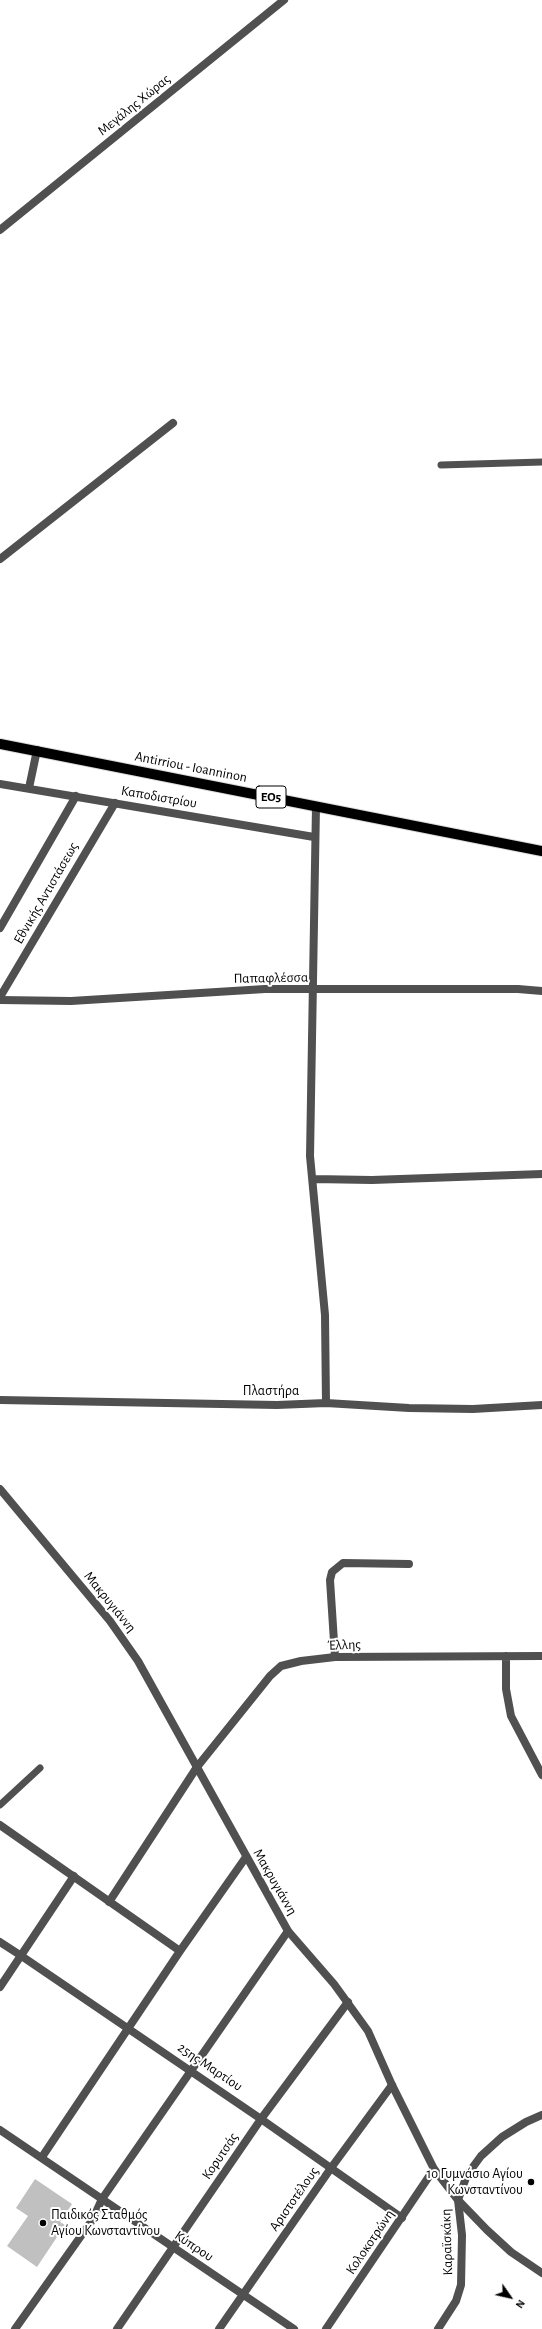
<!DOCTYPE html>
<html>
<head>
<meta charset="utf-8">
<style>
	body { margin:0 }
	#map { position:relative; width:542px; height:2329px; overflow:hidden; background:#fff; font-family:"Alegreya Sans",sans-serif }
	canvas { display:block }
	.north { position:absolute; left:490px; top:2277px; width:40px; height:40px; -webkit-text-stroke:3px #fff; paint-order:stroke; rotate:124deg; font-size:11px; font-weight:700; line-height:16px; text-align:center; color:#000 }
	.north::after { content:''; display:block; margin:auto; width:14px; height:18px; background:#000; clip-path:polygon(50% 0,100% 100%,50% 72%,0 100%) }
</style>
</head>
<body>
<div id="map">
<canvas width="542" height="2329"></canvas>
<div class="north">N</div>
</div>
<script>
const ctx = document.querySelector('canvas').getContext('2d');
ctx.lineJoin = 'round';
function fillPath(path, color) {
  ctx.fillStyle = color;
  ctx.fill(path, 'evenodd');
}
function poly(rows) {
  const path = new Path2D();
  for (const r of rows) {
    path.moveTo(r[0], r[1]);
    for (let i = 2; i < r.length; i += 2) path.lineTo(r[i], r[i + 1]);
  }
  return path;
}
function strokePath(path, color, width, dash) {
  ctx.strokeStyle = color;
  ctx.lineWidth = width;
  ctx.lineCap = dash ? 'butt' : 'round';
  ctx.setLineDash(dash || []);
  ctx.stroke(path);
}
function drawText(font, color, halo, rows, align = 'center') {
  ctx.font = font + ' "Alegreya Sans",sans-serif';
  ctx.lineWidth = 4;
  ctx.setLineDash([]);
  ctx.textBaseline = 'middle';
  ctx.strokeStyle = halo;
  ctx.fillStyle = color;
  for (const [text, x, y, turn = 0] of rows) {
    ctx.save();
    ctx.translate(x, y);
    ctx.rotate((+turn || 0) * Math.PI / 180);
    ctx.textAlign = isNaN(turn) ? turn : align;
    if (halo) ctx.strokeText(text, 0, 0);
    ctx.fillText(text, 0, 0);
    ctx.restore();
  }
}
const building = poly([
	[35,2179,72,2204,60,2222,65,2225,37,2267,7,2246,28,2216,16,2208]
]);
const service = poly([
	[441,465,542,462],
	[0,1805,40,1768]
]);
const pedestrian = poly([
	[0,1942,20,1955],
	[15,2329,93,2219,102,2199]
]);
const minor = poly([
	[0,559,173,423],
	[0,784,314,837],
	[29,788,37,750],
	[316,806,310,1156,325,1315,326,1403],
	[0,1000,71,1001,265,989,518,989,542,991],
	[313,1179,372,1180,542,1174],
	[0,1400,277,1405,326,1403,409,1408,473,1409,542,1405],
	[506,1656,506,1689,511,1716,542,1775],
	[335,1657,330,1580,332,1572,343,1563,409,1564],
	[0,1825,180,1951],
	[109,1902,197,1767,270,1676,281,1666,301,1661,335,1657,542,1656],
	[20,1955,261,2119,402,2218],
	[0,1987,74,1876],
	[0,2130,294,2329],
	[42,2157,180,1951,246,1857],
	[102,2199,288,1931],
	[117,2329,261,2119,348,2002],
	[219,2329,331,2168,392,2085],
	[326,2329,434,2169],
	[438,2329,456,2301,461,2285,462,2235,458,2200,467,2175,481,2156,502,2137,526,2122,542,2115]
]);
const tertiary = poly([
	[0,230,284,0],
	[0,928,76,796],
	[0,997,115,803],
	[0,1489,110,1621,138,1661,288,1931,334,1984,368,2031,392,2085,434,2169,458,2200,487,2230,511,2252,542,2273]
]);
const primary = poly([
	[0,744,542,851]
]);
const markers = [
	[531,2182,4,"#000"],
	[43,2223,4,"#000"]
];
const shields = [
	[271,797,30]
];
const shieldNames = [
	["ΕΟ5",271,797]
];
const streetNames = [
	["Μεγάλης Χώρας",134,105,-39],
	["Antirriou - Ioanninon",191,767,11],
	["Καποδιστρίου",159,797,10],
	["Εθνικής Αντιστάσεως",46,893,-60],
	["Παπαφλέσσα",271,978,-1],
	["Πλαστήρα",271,1391],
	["Μακρυγιάννη",110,1602,51],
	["Έλλης",344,1645,-2],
	["Μακρυγιάννη",275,1882,60],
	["25ης Μαρτίου",210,2067,34],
	["Κορυτσάς",220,2156,-56],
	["Αριστοτέλους",294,2199,-55],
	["Κολοκοτρώνη",370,2242,-56],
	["Καραϊσκάκη",447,2242,-92],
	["Κύπρου",194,2246,34]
];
const poiNames = [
	["1ο Γυμνάσιο Αγίου",523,2174],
	["Κωνσταντίνου",523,2190],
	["Παιδικός Σταθμός",51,2215,"left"],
	["Αγίου Κωνσταντίνου",51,2231,"left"]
];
fillPath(building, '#c0c0c0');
strokePath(primary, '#dbdbdb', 12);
strokePath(service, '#505050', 7);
strokePath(pedestrian, '#505050', 8);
strokePath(minor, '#505050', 8);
strokePath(tertiary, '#505050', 8);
strokePath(primary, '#000', 10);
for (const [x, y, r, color] of markers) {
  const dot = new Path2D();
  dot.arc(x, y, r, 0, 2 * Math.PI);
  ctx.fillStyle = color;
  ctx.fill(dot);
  strokePath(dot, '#fff', 1.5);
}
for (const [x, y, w] of shields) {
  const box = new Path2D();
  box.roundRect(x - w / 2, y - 11, w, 22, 3);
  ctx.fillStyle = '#fff';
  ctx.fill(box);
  strokePath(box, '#000', 1);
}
drawText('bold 13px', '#000', null, shieldNames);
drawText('14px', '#000', '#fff', streetNames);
drawText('14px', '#000', '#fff', poiNames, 'right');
</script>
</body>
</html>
